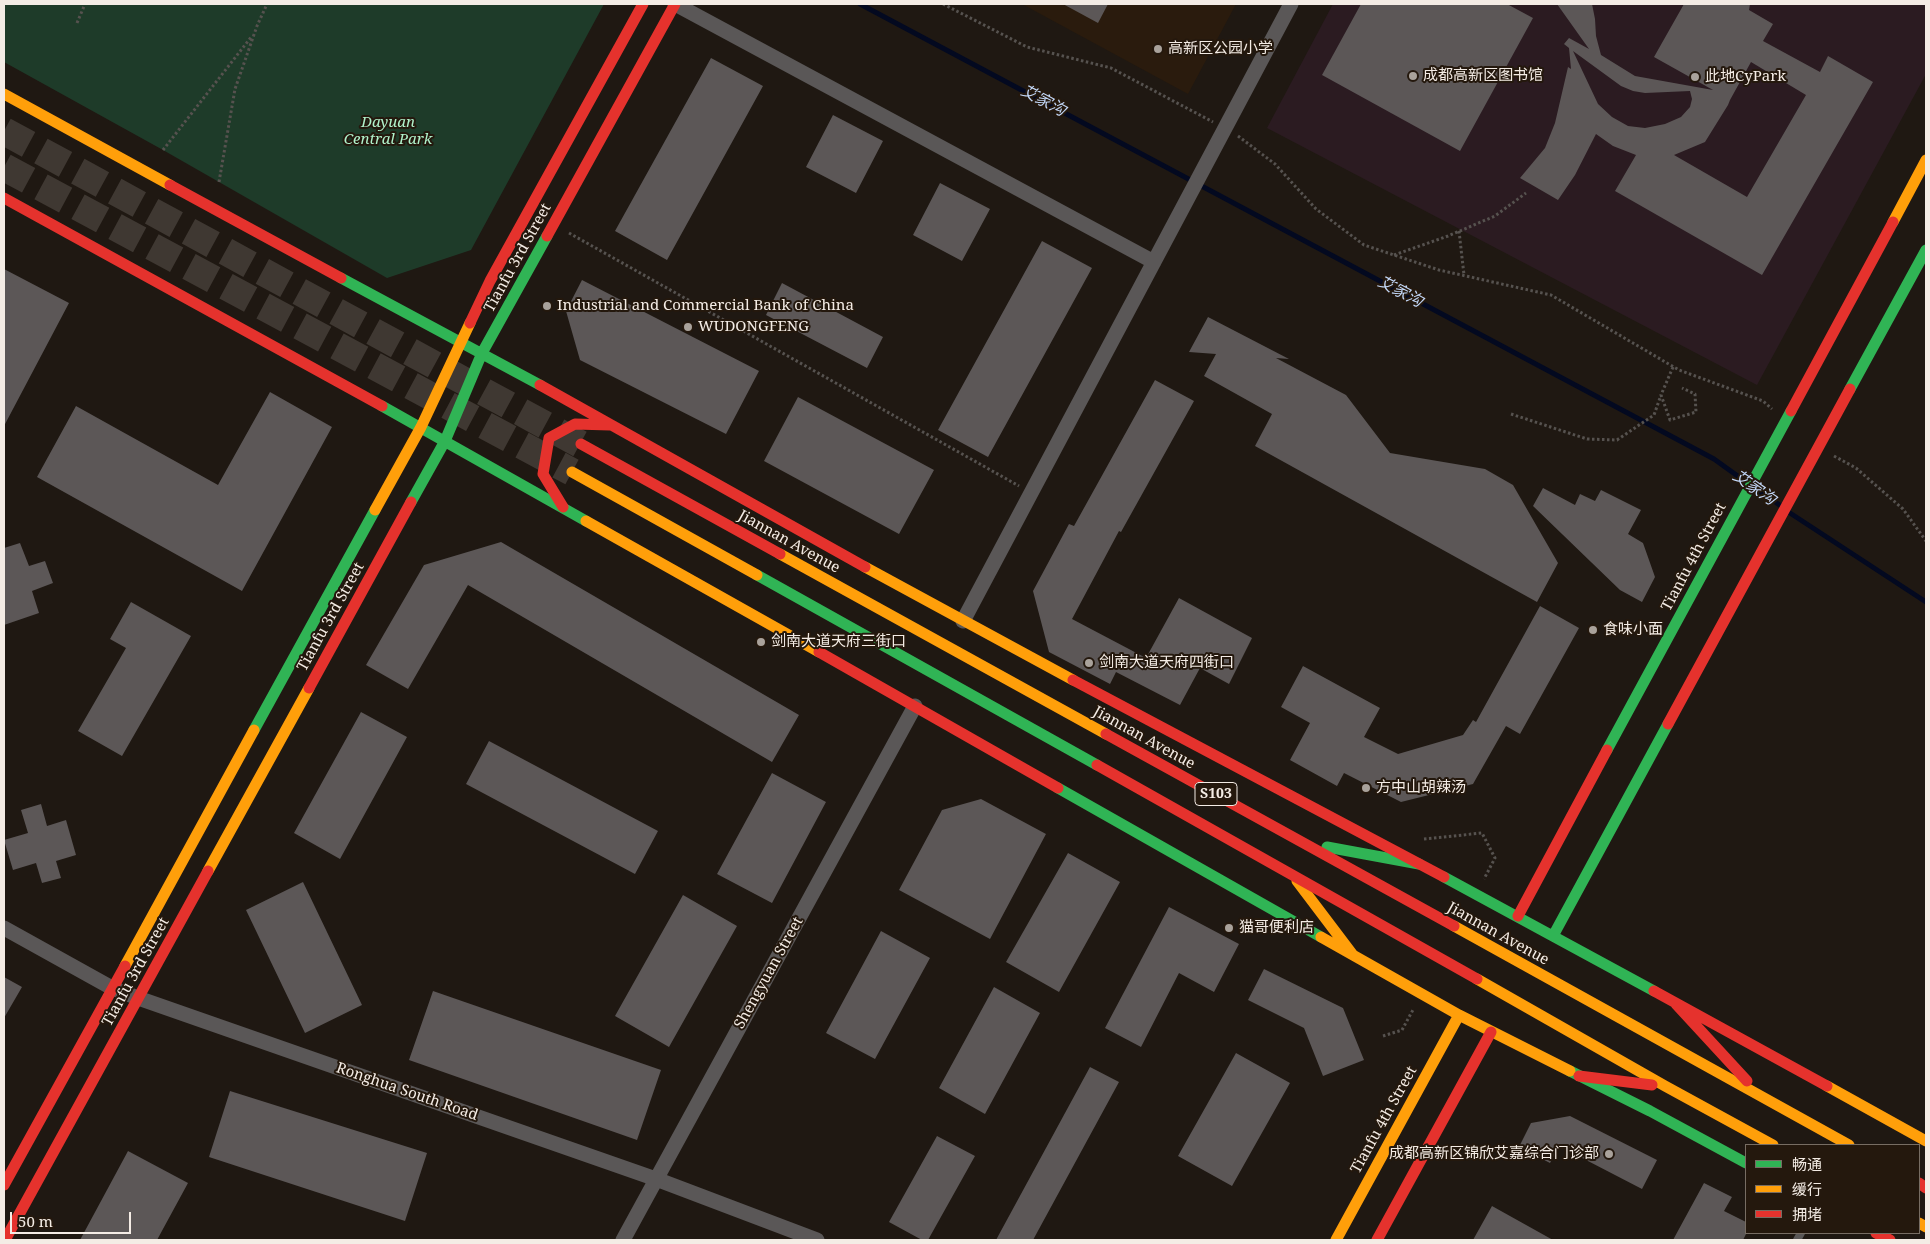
<!DOCTYPE html>
<html>
<head>
<meta charset="utf-8">
<style>
	body { margin:0 }
	#map { position:relative; width:1930px; height:1244px; overflow:hidden; background:#1f1812; font-family:"Noto Serif","Noto Sans SC",serif }
	canvas { display:block }
	.frame { position:absolute; inset:0; border:5px solid #f4ece5; pointer-events:none }
	.legend { position:absolute; left:1745px; top:1144px; width:175px; height:90px; box-sizing:border-box; background:#24180d; border:1px solid #776d63; margin:0; padding:6px 9px; list-style:none; font-size:15px; color:#f4ece5 }
	.legend li { display:flex; align-items:center; gap:10px; height:25px }
	.legend b { width:25px; border:1px solid #776d63 }
	.scale { position:absolute; left:10px; top:1212px; width:121px; height:22px; box-sizing:border-box; border:2px solid #f4ece5; border-top:0; padding-left:6px; font-size:15px; line-height:18px; white-space:nowrap; color:#f4ece5; -webkit-text-stroke:4px #24180d; paint-order:stroke }
</style>
</head>
<body>
<div id="map">
<canvas width="1930" height="1244"></canvas>
<div class="frame"></div>
<ul class="legend">
<li><b style="height:6px;background:#30b455"></b>畅通</li>
<li><b style="height:6px;background:#ff9f0a"></b>缓行</li>
<li><b style="height:6px;background:#e5322d"></b>拥堵</li>
</ul>
<div class="scale">50 m</div>
</div>
<script>
const ctx = document.querySelector('canvas').getContext('2d');
ctx.lineJoin = 'round';
function fillPath(path, color) {
  ctx.fillStyle = color;
  ctx.fill(path, 'evenodd');
}
function poly(rows) {
  const path = new Path2D();
  for (const r of rows) {
    path.moveTo(r[0], r[1]);
    for (let i = 2; i < r.length; i += 2) path.lineTo(r[i], r[i + 1]);
  }
  return path;
}
function strokePath(path, color, width, dash) {
  ctx.strokeStyle = color;
  ctx.lineWidth = width;
  ctx.lineCap = dash ? 'butt' : 'round';
  ctx.setLineDash(dash || []);
  ctx.stroke(path);
}
function drawText(font, color, halo, rows, align = 'center') {
  ctx.font = font + ' "Noto Serif","Noto Sans SC",serif';
  ctx.lineWidth = 4;
  ctx.setLineDash([]);
  ctx.textBaseline = 'middle';
  ctx.strokeStyle = halo;
  ctx.fillStyle = color;
  for (const [text, x, y, turn = 0] of rows) {
    ctx.save();
    ctx.translate(x, y);
    ctx.rotate((+turn || 0) * Math.PI / 180);
    ctx.textAlign = isNaN(turn) ? turn : align;
    if (halo) ctx.strokeText(text, 0, 0);
    ctx.fillText(text, 0, 0);
    ctx.restore();
  }
}
const commercial = poly([
	[1333,4,1926,4,1926,74,1757,385,1267,128]
]);
const built = poly([
	[1022,4,1236,4,1188,94]
]);
const green = poly([
	[4,4,604,4,471,250,387,278,163,150,4,62]
]);
const stream = poly([
	[860,4,1714,459,1746,482],
	[1755,488,1781,506],
	[1790,513,1926,602]
]);
const building = poly([
	[1063,4,1108,4,1098,23],
	[1361,4,1507,4,1533,18,1460,151,1322,75],
	[1557,4,1592,4,1595,19,1596,36,1601,55,1635,76,1713,90,1654,57,1684,4,1750,4,1749,10,1773,24,1763,41,1820,72,1828,56,1873,82,1762,275,1615,191,1636,155,1613,146,1596,134,1575,175,1558,200,1520,178,1545,148,1555,123,1568,67,1571,69,1569,48,1564,44,1569,38,1589,49],
	[1573,51,1621,86,1633,91,1645,93,1690,91,1692,99,1690,107,1681,117,1665,124,1645,128,1628,126,1612,117,1598,104],
	[1751,62,1806,95,1747,197,1674,155,1705,142,1728,105,1730,100],
	[711,58,763,86,667,260,615,231],
	[833,115,883,141,856,193,806,167],
	[940,183,990,209,962,261,913,235],
	[1042,241,1092,268,988,457,938,430],
	[4,269,69,303,4,426],
	[582,280,759,371,726,434,580,360,566,311],
	[782,283,883,337,867,368,766,315],
	[1208,317,1289,359,1276,358,1346,395,1390,453,1485,469,1513,485,1558,563,1537,602,1255,446,1272,414,1204,376,1216,354,1189,352],
	[1155,380,1194,401,1121,532,1119,531,1072,619,1146,658,1179,598,1252,638,1229,684,1200,668,1180,705,1116,672,1110,684,1049,652,1033,591,1069,524,1074,526],
	[270,392,332,427,242,591,37,477,76,406,218,485],
	[798,397,934,470,899,534,764,461],
	[1543,488,1575,505,1580,494,1595,501,1601,490,1641,510,1628,534,1643,543,1655,577,1642,602,1620,590,1533,506],
	[501,542,799,715,772,762,468,585,408,689,366,665,424,565],
	[20,543,29,566,45,561,53,583,32,591,39,613,4,625,4,548],
	[131,602,191,636,122,756,78,731,126,648,110,639],
	[1540,606,1579,628,1520,734,1506,726,1473,784,1401,802,1344,773,1337,786,1290,760,1310,723,1281,707,1303,666,1380,708,1364,737,1398,754,1463,735,1473,720,1476,722],
	[361,712,407,737,340,859,294,833],
	[489,741,658,831,635,874,466,784],
	[772,773,826,802,772,903,717,874],
	[981,799,1046,834,990,939,899,890,942,810],
	[41,804,47,826,66,820,76,855,56,861,61,878,42,883,36,863,13,870,4,840,28,833,21,810],
	[1068,853,1120,882,1059,992,1006,962],
	[303,882,362,1005,305,1033,246,910],
	[683,895,737,926,669,1047,615,1016],
	[1169,907,1239,944,1214,992,1179,973,1141,1047,1105,1028],
	[881,931,930,958,875,1059,826,1033],
	[1264,969,1343,1008,1364,1060,1323,1076,1304,1028,1248,1000],
	[4,977,22,987,4,1018],
	[994,987,1040,1013,985,1114,939,1088],
	[433,991,661,1070,637,1140,409,1060],
	[1236,1053,1290,1083,1232,1186,1178,1156],
	[1090,1067,1119,1082,1033,1240,996,1240],
	[230,1091,427,1153,405,1221,209,1157],
	[1570,1116,1657,1160,1642,1189,1559,1146,1550,1163,1519,1147,1531,1123],
	[937,1136,975,1156,928,1240,922,1240,889,1222],
	[128,1151,188,1183,157,1240,80,1240],
	[1704,1183,1732,1197,1724,1211,1746,1222,1746,1234,1743,1240,1673,1240],
	[1492,1206,1553,1240,1473,1240]
]);
const highwayTunnel = poly([
	[4,131,580,444],
	[4,167,572,472]
]);
const path = poly([
	[943,4,1027,47,1111,68,1213,122],
	[77,23,85,4],
	[1238,136,1275,164,1316,209,1364,245,1439,270,1551,295,1679,370,1763,401,1772,409],
	[163,150,252,36],
	[219,182,235,89,257,26,267,4],
	[1459,231,1464,275],
	[569,233,1019,486],
	[1394,255,1448,236,1495,216,1526,193],
	[1673,367,1661,395,1670,420,1696,412,1695,394,1682,388],
	[1511,414,1587,439,1617,440,1654,415,1661,395],
	[1834,456,1856,468,1903,509,1926,541],
	[1424,839,1482,833,1495,858,1484,879],
	[1383,1036,1402,1030,1414,1008]
]);
const lane = poly([
	[1797,1240,1801,1233]
]);
const street = poly([
	[675,4,1154,262],
	[963,621,1291,4],
	[4,928,112,988,138,998,656,1179,817,1240],
	[623,1240,915,706]
]);
const fast = poly([
	[341,278,540,385],
	[1850,389,1926,250],
	[382,406,586,521],
	[411,502,445,441,482,353,547,236],
	[757,575,1097,765],
	[254,730,375,510],
	[1607,750,1791,411],
	[1058,788,1321,937],
	[1327,847,1419,864],
	[1444,877,1654,991],
	[1553,936,1668,724],
	[1570,1071,1650,1111,1746,1163]
]);
const slow = poly([
	[4,94,170,185],
	[1893,222,1926,160],
	[572,472,757,575],
	[375,510,421,427,470,323],
	[586,521,819,652],
	[780,554,1106,734],
	[865,567,1073,680],
	[208,871,309,688],
	[1297,881,1353,955],
	[1454,926,1849,1145],
	[1321,937,1459,1015,1570,1071],
	[125,966,254,730],
	[1477,979,1665,1086,1773,1145],
	[1827,1086,1926,1141],
	[1919,1223,1926,1227],
	[1336,1240,1459,1015]
]);
const jam = poly([
	[170,185,341,278],
	[4,198,382,406],
	[547,236,675,4],
	[470,323,490,281,643,4],
	[540,385,865,567],
	[1791,411,1893,222],
	[581,444,780,554],
	[563,507,543,474,549,438,575,424,610,425],
	[819,652,1058,788],
	[1073,680,1444,877],
	[309,688,411,502],
	[1668,724,1850,389],
	[1106,734,1454,926],
	[1097,765,1477,979],
	[1518,916,1607,750],
	[1654,991,1827,1086],
	[1676,1004,1747,1081],
	[1579,1076,1652,1085],
	[1919,1183,1926,1188],
	[4,1185,125,966],
	[1876,1233,1890,1240],
	[5,1240,208,871],
	[1377,1240,1491,1032]
]);
const markers = [
	[1158,49,5,"#a9a29b"],
	[1413,76,5,"#a9a29b"],
	[1695,77,5,"#a9a29b"],
	[547,306,5,"#a9a29b"],
	[688,327,5,"#a9a29b"],
	[1593,630,5,"#a9a29b"],
	[761,642,5,"#a9a29b"],
	[1089,663,5,"#a9a29b"],
	[1366,788,5,"#a9a29b"],
	[1229,928,5,"#a9a29b"],
	[1609,1154,5,"#a9a29b"]
];
const shields = [
	[1216,794,42]
];
const shieldNames = [
	["S103",1216,794]
];
const poiNames = [
	["高新区公园小学",1168,49],
	["成都高新区图书馆",1423,76],
	["此地CyPark",1705,77],
	["Industrial and Commercial Bank of China",557,306],
	["WUDONGFENG",698,327],
	["食味小面",1603,630],
	["剑南大道天府三街口",771,642],
	["剑南大道天府四街口",1099,663],
	["方中山胡辣汤",1376,788],
	["猫哥便利店",1239,928],
	["成都高新区锦欣艾嘉综合门诊部",1599,1154,"right"]
];
const parkNames = [
	["Dayuan",388,123],
	["Central Park",388,140]
];
const streetNames = [
	["Tianfu 3rd Street",518,258,-61],
	["Jiannan Avenue",789,542,29],
	["Tianfu 4th Street",1694,557,-62],
	["Tianfu 3rd Street",331,617,-61],
	["Jiannan Avenue",1144,738,29],
	["Jiannan Avenue",1498,934,29],
	["Tianfu 3rd Street",136,972,-61],
	["Shengyuan Street",769,973,-61],
	["Ronghua South Road",407,1092,19],
	["Tianfu 4th Street",1384,1120,-61]
];
const waterNames = [
	["艾家沟",1043,101,28],
	["艾家沟",1400,292,28],
	["艾家沟",1754,488,35]
];
fillPath(commercial, '#2b1b21');
fillPath(built, '#2a1b0d');
fillPath(green, '#1e3b29');
strokePath(stream, '#030920', 5);
fillPath(building, '#5c5757');
strokePath(highwayTunnel, '#3f3832', 28, [28, 14]);
strokePath(path, '#56524f', 3, [2.5, 2.5]);
strokePath(lane, '#5a5757', 8);
strokePath(street, '#5a5757', 15);
strokePath(fast, '#30b455', 11);
strokePath(slow, '#ff9f0a', 11);
strokePath(jam, '#e5322d', 11);
for (const [x, y, r, color] of markers) {
  const dot = new Path2D();
  dot.arc(x, y, r, 0, 2 * Math.PI);
  ctx.fillStyle = color;
  ctx.fill(dot);
  strokePath(dot, '#24180d', 2);
}
for (const [x, y, w] of shields) {
  const box = new Path2D();
  box.roundRect(x - w / 2, y - 11.5, w, 23, 4);
  ctx.fillStyle = '#24180d';
  ctx.fill(box);
  strokePath(box, '#f4ece5', 1);
}
drawText('bold 14px', '#f4ece5', null, shieldNames);
drawText('15px', '#f4ece5', '#24180d', poiNames, 'left');
drawText('italic 15px', '#b0f2cb', '#24180d', parkNames);
drawText('15px', '#f4ece5', '#24180d', streetNames);
drawText('italic 16px', '#c3d8f9', '#24180d', waterNames);
</script>
</body>
</html>
